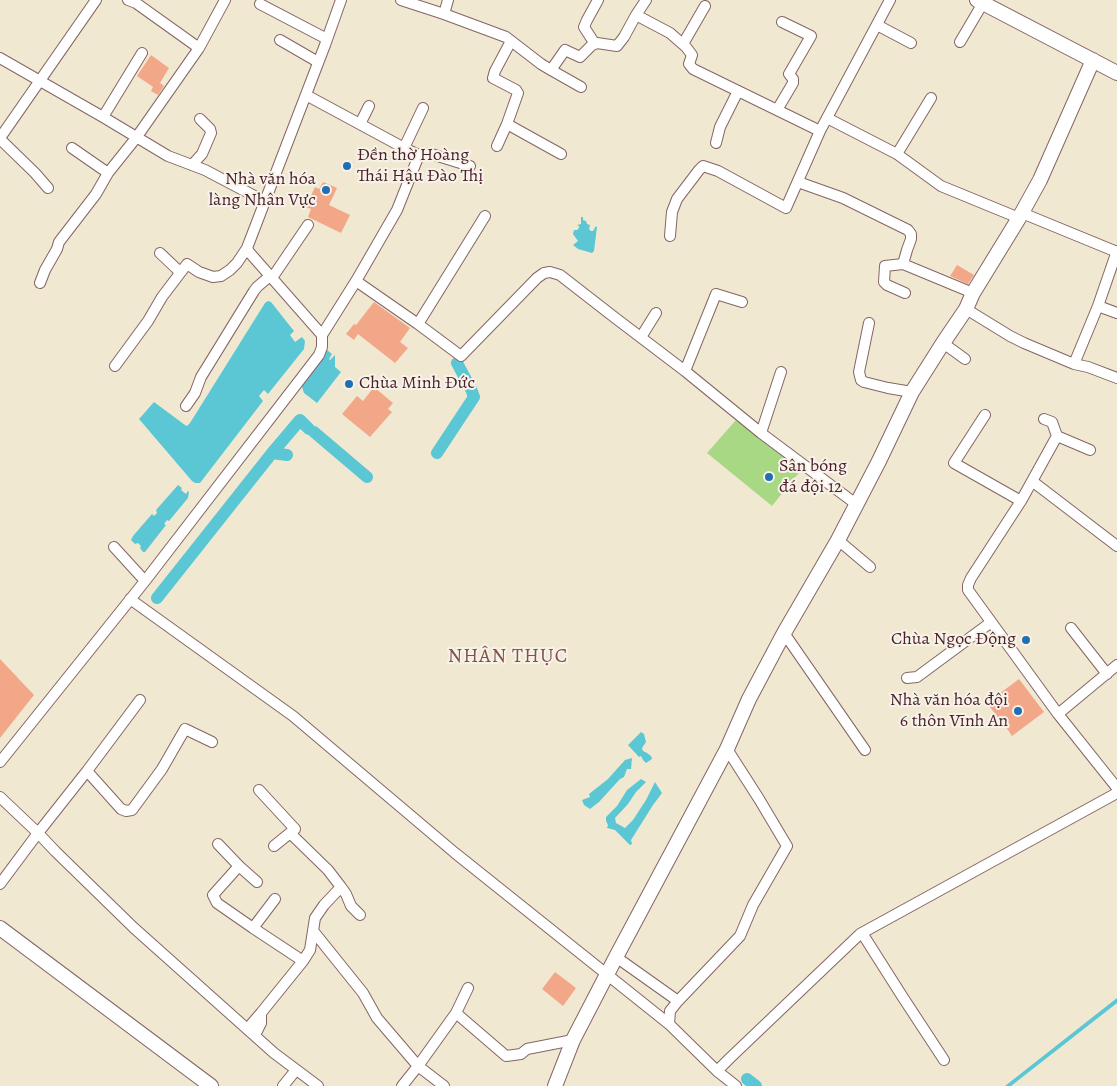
<!DOCTYPE html>
<html>
<head>
<meta charset="utf-8">
<style>
	body { margin:0 }
	canvas { display:block; background:#f1e8d2 }
</style>
</head>
<body>
<canvas width="1117" height="1086"></canvas>
<script>
const ctx = document.querySelector('canvas').getContext('2d');
ctx.lineJoin = 'round';
function fillPath(path, color) {
  ctx.fillStyle = color;
  ctx.fill(path, 'evenodd');
}
function poly(rows) {
  const path = new Path2D();
  for (const r of rows) {
    path.moveTo(r[0], r[1]);
    for (let i = 2; i < r.length; i += 2) path.lineTo(r[i], r[i + 1]);
  }
  return path;
}
function strokePath(path, color, width, dash) {
  ctx.strokeStyle = color;
  ctx.lineWidth = width;
  ctx.lineCap = dash ? 'butt' : 'round';
  ctx.setLineDash(dash || []);
  ctx.stroke(path);
}
function drawText(font, color, halo, rows, align = 'center') {
  ctx.font = font + ' Alegreya,serif';
  ctx.lineWidth = 4;
  ctx.setLineDash([]);
  ctx.textBaseline = 'middle';
  ctx.strokeStyle = halo;
  ctx.fillStyle = color;
  for (const [text, x, y, turn = 0] of rows) {
    ctx.save();
    ctx.translate(x, y);
    ctx.rotate((+turn || 0) * Math.PI / 180);
    ctx.textAlign = isNaN(turn) ? turn : align;
    if (halo) ctx.strokeText(text, 0, 0);
    ctx.fillText(text, 0, 0);
    ctx.restore();
  }
}
const green = poly([
	[736,420,801,470,772,506,707,453]
]);
const water = poly([
	[581,217,583,217,583,220,586,221,587,224,590,225,589,229,591,231,593,231,596,226,597,227,594,251,592,253,578,249,573,245,578,241,573,234,574,230,577,230,579,228,579,226,577,225,581,224],
	[268,301,271,302,294,331,290,335,295,342,302,337,305,341,304,349,268,394,264,390,259,396,263,401,200,483,195,483,192,481,139,419,154,402,185,425,187,426,190,423,265,303],
	[327,350,332,354,329,359,330,360,335,355,335,367,341,372,317,403,304,393,301,384,303,380],
	[178,485,182,488,181,490,186,494,188,491,189,492,188,498,169,521,167,520,164,524,166,525,145,552,143,552,140,548,141,546,138,543,135,544,131,540,133,536,152,514,154,516,157,513,156,510],
	[641,732,644,734,646,742,642,748,643,751,647,753,651,756,652,759,646,763,643,760,641,756,639,757,628,745],
	[632,758,631,769,627,769,624,777,620,779,599,802,590,809,584,805,582,800,590,797,589,794,608,779,625,760],
	[641,779,646,782,636,792,628,804,615,818,616,823,625,828,633,820,646,800,655,782,662,793,653,805,631,840,632,844,630,845,615,830,607,828,608,825,606,821,606,817,617,806,627,790],
	[1117,998,1117,1003,1011,1086,1005,1086]
]);
const canal = poly([
	[314,432,367,477],
	[272,453,300,420,309,429],
	[437,453,474,397,471,389,457,363],
	[157,598,272,453,287,455],
	[747,1079,756,1086]
]);
const building = poly([
	[151,55,169,68,160,83,164,86,158,95,151,91,153,87,137,76],
	[323,182,337,188,329,205,350,215,341,233,308,217,311,209,306,207,315,187,319,189],
	[957,265,974,275,968,284,950,276],
	[374,302,410,328,400,342,408,348,395,363,358,334,354,340,346,334,354,324,356,325],
	[374,387,393,403,388,409,392,412,370,437,342,414,357,396,363,401],
	[0,659,34,695,0,738],
	[1019,679,1044,712,1012,736,1000,718,999,719,987,703],
	[555,972,576,988,563,1006,542,989]
]);
const street = poly([
	[128,0,136,3,199,48],
	[401,0,444,14,506,37,541,64,551,70,565,50,580,57,592,45,597,43,617,46,624,37,636,15,670,33,686,47,692,55,689,64,693,69,820,131],
	[260,4,327,39],
	[444,14,448,0],
	[636,15,646,0],
	[877,25,911,43],
	[280,40,318,62],
	[511,41,495,71,493,78,516,90,518,93,507,124,561,154],
	[960,42,983,3],
	[595,44,584,27,587,20,598,0],
	[683,44,705,6],
	[0,58,103,117,168,156,205,170,264,201],
	[551,70,581,87],
	[306,95,406,149,419,155,428,153,470,166],
	[777,110,793,83,793,79,789,74,811,36,782,22],
	[103,117,142,53],
	[827,118,897,154,941,186,1019,218],
	[360,124,369,106],
	[0,138,96,0],
	[0,139,35,173,48,188],
	[716,143,720,127,738,91],
	[497,146,507,124],
	[72,148,108,173],
	[404,148,423,108],
	[897,154,931,98],
	[192,165,202,154,211,133,210,129,200,119],
	[798,182,843,198,908,230,911,234,911,239,907,250,903,264,973,293],
	[1022,213,1117,252],
	[670,236,672,212,677,199,699,170,703,166,718,171,786,208,820,131,890,0],
	[247,248,249,252,322,335],
	[160,253,180,272],
	[903,264,885,266,884,282,887,285,905,293],
	[272,278,308,225],
	[356,281,418,324,461,356,537,278,544,273,550,272,560,275,614,317,685,371,761,433,856,504],
	[40,283,45,270,57,249,59,242,96,194,108,173,136,138,199,48,225,0],
	[1098,306,1117,313],
	[966,309,1010,336,1024,343,1074,364,1088,367,1117,378],
	[869,323,859,372,861,380,864,382,888,388,912,392],
	[418,324,485,216],
	[641,337,656,313],
	[943,343,965,359],
	[1074,364,1098,306,1117,251],
	[115,366,148,321,162,297,187,264,199,272,213,277,221,276,230,270,237,263,247,248,325,45,341,0],
	[685,371,716,294,742,302],
	[186,406,195,393,201,377,254,291,257,287,270,276],
	[985,415,954,463,1021,501],
	[1044,419,1052,422,1057,436],
	[761,433,781,372],
	[1090,450,1057,436,1021,501,971,578,968,585,968,590,1058,714,1117,788],
	[1032,481,1117,546],
	[838,540,870,567],
	[114,547,145,581],
	[130,599,293,716,455,853,669,1024,717,1071,736,1086],
	[1071,628,1107,674],
	[784,633,865,750],
	[907,678,917,677,990,623],
	[1058,714,1117,665],
	[0,762,145,581,319,355,322,347,322,335,356,281,397,210,419,155],
	[87,771,121,809,126,811,132,810,162,769,185,729,212,742],
	[259,790,295,829,274,846],
	[0,797,38,833,55,851,134,928,274,1053,318,1086],
	[290,833,328,870,341,887],
	[218,844,239,866,213,895,217,903,253,928,303,961,261,1013,248,1028],
	[239,866,257,882],
	[0,884,38,833,87,771,140,700],
	[253,928,275,899],
	[314,932,363,993,377,1018,418,1066,444,1086],
	[862,933,902,996,944,1060],
	[616,957,678,1001],
	[303,961,310,950,315,918,324,905,341,887,346,894,351,906,360,915],
	[456,1013,506,1056,521,1054,527,1049,573,1040],
	[669,1024,670,1011,678,1001,740,936,753,905,787,846,759,799,727,749],
	[255,1035,261,1023,261,1013],
	[717,1071,730,1058,860,934,1117,793],
	[283,1086,296,1070],
	[402,1086,418,1066,456,1013,468,988]
]);
const secondary = poly([
	[977,0,1117,73],
	[0,928,211,1086],
	[555,1086,573,1040,616,957,727,749,749,699,784,633,838,540,879,461,912,392,943,343,966,309,973,293,1019,218,1040,180,1093,60]
]);
const markers = [
	[347,166,5,"#1f6fb2"],
	[326,190,5,"#1f6fb2"],
	[349,384,5,"#1f6fb2"],
	[769,477,5,"#1f6fb2"],
	[1026,640,5,"#1f6fb2"],
	[1018,711,5,"#1f6fb2"]
];
const poiNames = [
	["Đền thờ Hoàng",357,156],
	["Thái Hậu Đào Thị",357,177],
	["Nhà văn hóa",316,180,"right"],
	["làng Nhân Vực",316,201,"right"],
	["Chùa Minh Đức",359,384],
	["Sân bóng",779,467],
	["đá đội 12",779,488],
	["Chùa Ngọc Động",1016,640,"right"],
	["Nhà văn hóa đội",1008,701,"right"],
	["6 thôn Vĩnh An",1008,722,"right"]
];
const quarterNames = [
	["NHÂN THỤC",508,657]
];
fillPath(green, '#a9d885');
fillPath(water, '#5bc7d4');
strokePath(canal, '#5bc7d4', 12);
fillPath(building, '#f3a789');
strokePath(street, '#846565', 12);
strokePath(secondary, '#846565', 16);
strokePath(street, '#fff', 10);
strokePath(secondary, '#fff', 14);
for (const [x, y, r, color] of markers) {
  const dot = new Path2D();
  dot.arc(x, y, r, 0, 2 * Math.PI);
  ctx.fillStyle = color;
  ctx.fill(dot);
  strokePath(dot, '#f7f3e8', 2);
}
drawText('18px', '#4a1f2b', '#f7f3e8', poiNames, 'left');
ctx.letterSpacing = '1px';
drawText('20px', '#854f4c', '#f7f3e8', quarterNames);
ctx.letterSpacing = '0px';
</script>
</body>
</html>
